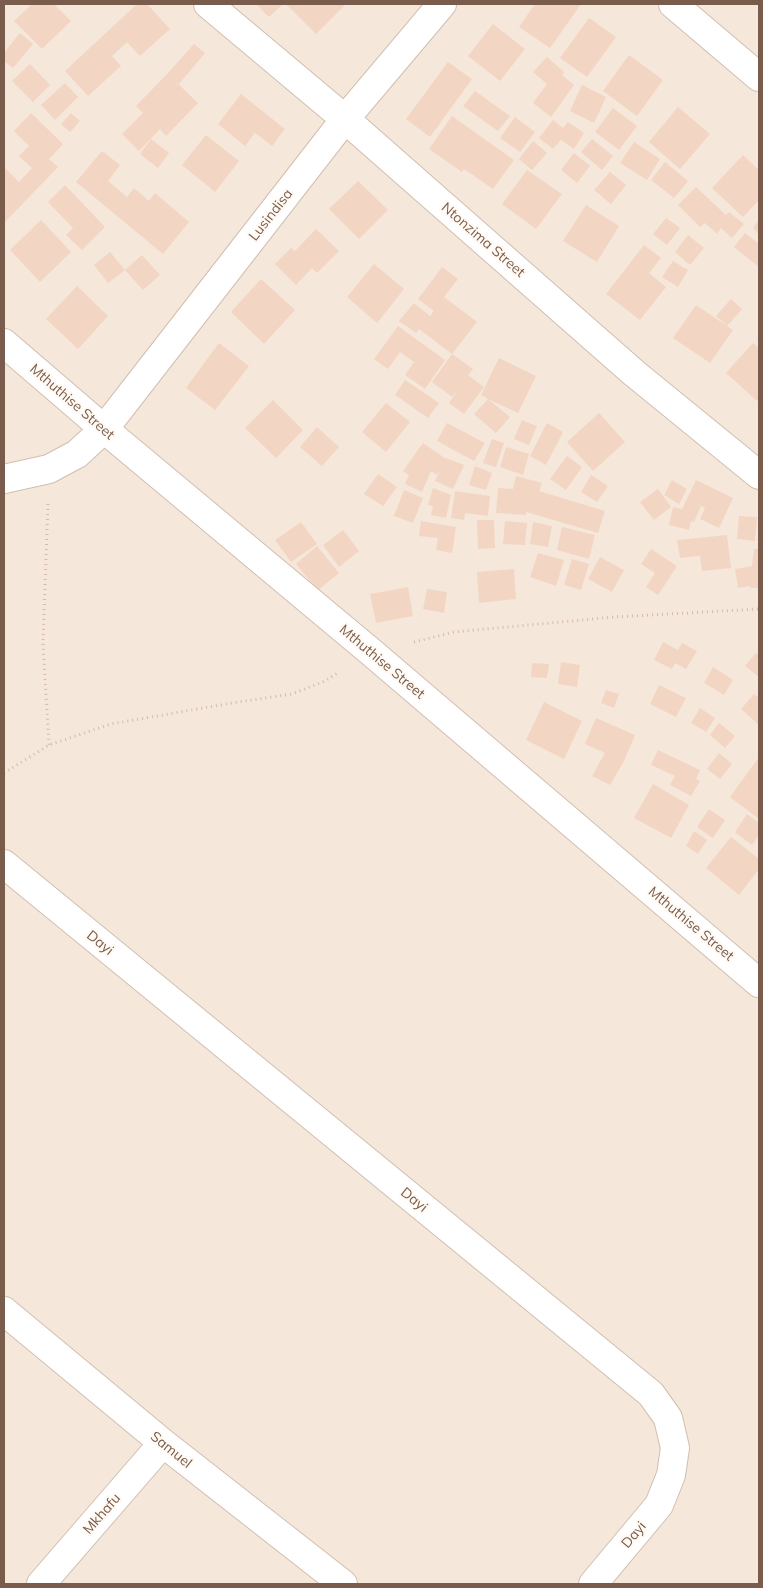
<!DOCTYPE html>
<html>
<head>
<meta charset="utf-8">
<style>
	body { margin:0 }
	#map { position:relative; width:763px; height:1588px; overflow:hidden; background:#fdf6ec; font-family:Mulish,sans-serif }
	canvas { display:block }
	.frame { position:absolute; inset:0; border:5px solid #7a5c4d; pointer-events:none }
</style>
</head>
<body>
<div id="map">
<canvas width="763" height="1588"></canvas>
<div class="frame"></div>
</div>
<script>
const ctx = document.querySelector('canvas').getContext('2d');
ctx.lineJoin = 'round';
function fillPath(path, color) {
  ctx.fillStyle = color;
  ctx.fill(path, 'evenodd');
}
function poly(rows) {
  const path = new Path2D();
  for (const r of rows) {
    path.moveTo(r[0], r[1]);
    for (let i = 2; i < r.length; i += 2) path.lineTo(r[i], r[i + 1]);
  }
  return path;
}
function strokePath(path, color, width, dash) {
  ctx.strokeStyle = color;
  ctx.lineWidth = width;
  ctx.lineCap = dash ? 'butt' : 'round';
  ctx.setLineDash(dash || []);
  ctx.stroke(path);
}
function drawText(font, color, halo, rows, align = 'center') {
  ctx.font = font + ' Mulish,sans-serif';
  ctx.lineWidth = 4.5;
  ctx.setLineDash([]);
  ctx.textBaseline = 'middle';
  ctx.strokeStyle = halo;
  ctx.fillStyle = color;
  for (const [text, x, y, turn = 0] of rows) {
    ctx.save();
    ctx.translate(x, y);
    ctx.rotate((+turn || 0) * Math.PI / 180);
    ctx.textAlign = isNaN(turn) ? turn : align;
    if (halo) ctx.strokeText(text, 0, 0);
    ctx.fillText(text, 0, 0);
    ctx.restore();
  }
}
const residential = poly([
	[4,4,759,4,759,1584,4,1584]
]);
const building = poly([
	[32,4,54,4,71,21,42,49,14,21],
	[137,4,147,4,170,29,140,56,127,42,112,56,121,66,88,96,65,71],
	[256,4,283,4,269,17],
	[286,4,346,4,316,34],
	[535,4,581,4,550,48,519,27],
	[589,18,616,37,587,77,560,58],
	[493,24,525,49,500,81,468,56],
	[20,33,33,44,13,68,4,61,4,53],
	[194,44,205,53,179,84,173,79,198,103,166,136,160,129,139,151,122,134,143,113,136,106,167,74],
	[629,55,663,80,637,116,603,91],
	[547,57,564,72,562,75,574,85,551,117,533,103,547,84,533,72],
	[448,62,472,79,430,137,406,119],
	[30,64,50,85,33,102,12,81],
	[65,83,78,97,55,120,41,105],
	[582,85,606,97,594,123,570,111],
	[475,91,510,116,498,131,463,106],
	[241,94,285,129,272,146,255,133,245,146,218,124],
	[678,107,710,134,680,169,649,142],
	[613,108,637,126,619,150,595,132],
	[31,113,63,144,49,159,58,167,4,223,4,167,19,182,32,168,19,156,29,146,14,131],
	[71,113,80,121,70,132,61,124],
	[452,116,514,160,493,189,464,169,462,172,429,149],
	[515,117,535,132,520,152,500,138],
	[553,120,563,128,568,122,584,133,574,149,561,140,553,149,539,138],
	[206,135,239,161,215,192,182,165],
	[151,139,169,153,158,168,140,154],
	[592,139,613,156,602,170,581,152],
	[533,141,547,153,532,170,519,159],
	[634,142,660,159,647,180,620,163],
	[102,151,120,165,108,181,127,197,134,188,149,201,155,193,189,222,163,254,76,182],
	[574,153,590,166,577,183,561,170],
	[743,155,759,170,759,200,743,217,712,188],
	[665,162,688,181,674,198,651,180],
	[527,170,562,194,536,229,502,204],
	[610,172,626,185,611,204,594,190],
	[358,181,388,210,359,239,329,209],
	[65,185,105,227,82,250,66,235,73,228,48,202],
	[696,187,726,215,729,212,744,224,732,238,721,228,717,234,705,223,700,227,678,205],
	[586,205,619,226,597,262,563,241],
	[666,218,680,228,667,245,653,234],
	[41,220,71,252,40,282,10,250],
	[759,220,759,234,753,228],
	[316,229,339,251,317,273,312,268,296,285,275,264,291,248,295,251],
	[745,233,759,244,759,267,734,247],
	[688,235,704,248,690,265,675,252],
	[644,245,661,258,649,273,666,287,640,320,606,294],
	[110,252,125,270,108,283,94,265],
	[142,255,160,275,143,290,125,270],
	[673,261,688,270,678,287,662,277],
	[374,264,404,289,377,323,347,297],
	[442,267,458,279,444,297,477,322,452,354,473,369,468,375,484,387,464,414,449,403,458,390,452,397,432,382,452,354,419,329,416,333,399,321,414,303,430,316,434,311,418,299],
	[261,279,295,310,264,344,231,312],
	[77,286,108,316,78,349,46,319],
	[731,299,742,309,727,326,716,316],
	[696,305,733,330,710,363,673,338],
	[398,326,445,360,425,389,405,375,414,362,400,352,388,369,374,359],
	[219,343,249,366,215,410,186,388],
	[753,343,759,348,759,399,757,401,726,373],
	[499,358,536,376,518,413,488,399,510,417,496,433,474,414,488,399,481,395],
	[405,380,439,403,428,418,395,395],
	[273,400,303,430,276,458,245,428],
	[386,403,410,422,386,452,362,432],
	[599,413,625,442,593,471,567,442],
	[522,420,537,426,529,445,514,439],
	[447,423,485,443,474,461,437,441],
	[547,423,563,432,546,465,530,456],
	[317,427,339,447,322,466,300,447],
	[492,439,504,443,496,467,483,463],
	[423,443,446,459,446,458,464,465,453,489,435,481,441,469,437,475,431,471,422,492,405,484,409,475,403,471],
	[506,447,529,454,523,475,500,467],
	[567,456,582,467,566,490,550,479],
	[475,466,492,473,486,490,469,485],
	[378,474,397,487,383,506,364,494],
	[591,475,608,486,597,502,581,492],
	[516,476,542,483,539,491,605,511,598,533,526,512,526,515,496,513,498,488,513,489],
	[672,480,687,489,679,504,664,495],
	[696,480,733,498,719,528,700,519,705,508,701,506,694,522,691,521,689,530,669,525,673,507,682,509],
	[433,488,451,495,446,518,431,515,433,506,428,505],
	[658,489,671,507,654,520,640,502],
	[404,490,423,498,413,523,394,516],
	[455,491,490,496,488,516,465,513,464,520,451,518],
	[739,516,757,517,755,541,737,539],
	[477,520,494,520,495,548,478,549],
	[421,521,456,527,452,553,436,550,438,538,419,536],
	[505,521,527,523,525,545,503,544],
	[301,522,317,544,291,562,275,540],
	[533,522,552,526,548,547,530,544],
	[562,527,595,535,589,559,557,550],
	[343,530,359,551,339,567,323,545],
	[727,535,731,568,702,571,700,556,680,558,677,540],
	[317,546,339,573,318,590,296,564],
	[651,549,677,566,658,595,646,587,655,573,641,564],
	[754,549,759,549,759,588,750,588,750,586,738,588,735,569,752,566],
	[538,553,564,560,556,586,530,577],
	[600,557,624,570,612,592,588,579],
	[572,559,589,564,581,590,564,585],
	[514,569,516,599,479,603,477,572],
	[408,587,413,616,376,623,370,594],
	[427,589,447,592,444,613,423,609],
	[663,642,678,650,682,643,697,651,686,669,675,663,672,669,654,660],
	[756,653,759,655,759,677,745,666],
	[561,662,580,665,577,687,558,684],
	[532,663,549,664,547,678,531,677],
	[713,667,733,680,724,695,704,683],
	[659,685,686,698,676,717,650,704],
	[606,690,619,694,614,708,601,703],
	[754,694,759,698,759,725,741,709],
	[544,702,582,721,564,759,526,740],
	[700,708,715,718,706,732,691,723],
	[596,718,635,735,624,761,610,785,592,776,605,753,585,744],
	[719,723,735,736,725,748,710,735],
	[658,750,700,770,696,779,700,781,691,796,670,785,675,776,651,765],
	[719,753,732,764,720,779,707,769],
	[759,757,759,819,730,797],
	[653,784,689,805,671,838,634,818],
	[709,809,725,820,713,838,697,827],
	[747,814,759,823,759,835,752,845,735,832],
	[694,831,707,840,698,854,686,846],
	[731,837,759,859,759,869,739,895,706,868]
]);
const path = poly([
	[48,504,43,643,49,745],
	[414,642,454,632,614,617,759,609],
	[4,773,49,745,111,724,232,703,292,694,325,681,339,672]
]);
const minor = poly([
	[208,4,345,119,634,373,759,475],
	[673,4,759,77],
	[4,343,104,429,371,652,759,983],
	[4,479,49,469,77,454,104,429,345,119,442,4],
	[4,864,651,1394,668,1418,675,1448,671,1475,659,1505,593,1584],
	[4,1311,163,1443,343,1584],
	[41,1584,163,1443]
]);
const streetNames = [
	["Lusindisa",271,215,-52],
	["Ntonzima Street",483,240,41],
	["Mthuthise Street",72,402,41],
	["Mthuthise Street",382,662,40],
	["Mthuthise Street",691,924,40],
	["Dayi",100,943,39],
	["Dayi",414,1200,39],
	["Samuel",171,1450,39],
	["Mkhafu",102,1514,-49],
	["Dayi",634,1535,-50]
];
fillPath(residential, '#f5e8da');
fillPath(building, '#f3d5c3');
strokePath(minor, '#d1beb0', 30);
strokePath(path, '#d9b8a5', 3, [1, 4]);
strokePath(minor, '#fff', 28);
drawText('14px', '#7a5c4d', '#fffaf3', streetNames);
</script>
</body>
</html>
